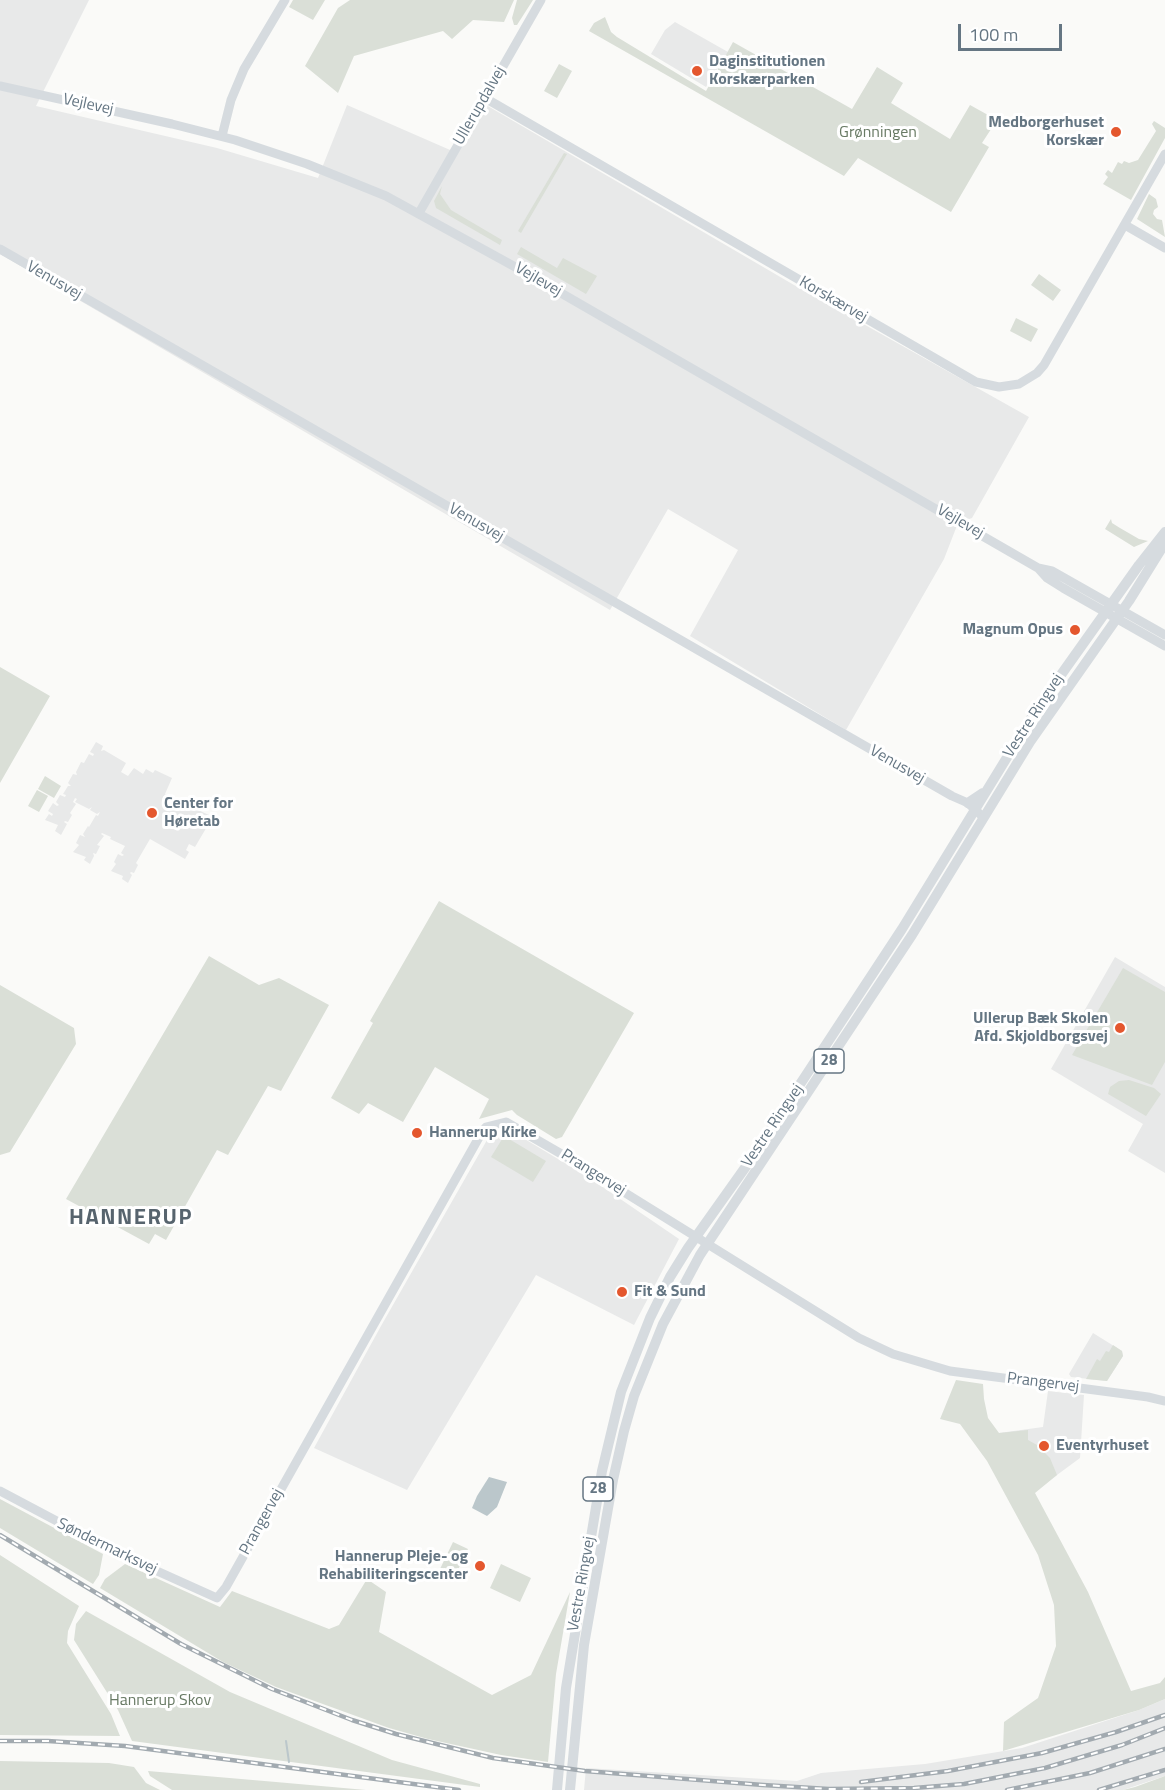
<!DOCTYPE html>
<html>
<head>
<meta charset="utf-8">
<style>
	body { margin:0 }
	#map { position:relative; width:1165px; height:1790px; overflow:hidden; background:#fafaf8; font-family:"Titillium Web",sans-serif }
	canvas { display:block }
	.scale { position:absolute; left:958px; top:24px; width:104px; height:27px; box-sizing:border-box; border:3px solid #657683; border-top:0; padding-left:8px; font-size:18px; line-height:21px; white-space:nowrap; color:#657683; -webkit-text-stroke:4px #fff; paint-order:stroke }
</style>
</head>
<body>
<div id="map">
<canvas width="1165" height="1790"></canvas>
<div class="scale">100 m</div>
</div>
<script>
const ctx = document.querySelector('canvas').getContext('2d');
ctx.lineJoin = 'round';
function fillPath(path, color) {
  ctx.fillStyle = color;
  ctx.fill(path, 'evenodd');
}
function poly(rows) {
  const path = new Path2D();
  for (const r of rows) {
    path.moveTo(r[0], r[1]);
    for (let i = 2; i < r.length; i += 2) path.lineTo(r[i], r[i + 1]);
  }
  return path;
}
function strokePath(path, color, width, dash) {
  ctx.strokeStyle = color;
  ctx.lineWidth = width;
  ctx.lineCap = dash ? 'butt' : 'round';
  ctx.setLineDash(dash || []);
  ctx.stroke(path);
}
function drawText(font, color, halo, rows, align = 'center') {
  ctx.font = font + ' "Titillium Web",sans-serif';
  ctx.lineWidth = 6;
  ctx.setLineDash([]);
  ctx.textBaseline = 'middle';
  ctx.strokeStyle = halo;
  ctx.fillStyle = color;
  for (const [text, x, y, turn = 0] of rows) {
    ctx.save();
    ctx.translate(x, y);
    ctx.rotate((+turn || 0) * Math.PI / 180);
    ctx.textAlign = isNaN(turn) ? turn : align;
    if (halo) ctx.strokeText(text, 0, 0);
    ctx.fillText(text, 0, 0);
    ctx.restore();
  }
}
const built = poly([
	[0,0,89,0,36,106,217,148,318,178,347,105,457,153,486,105,794,285,1029,417,972,518,958,523,944,559,846,730,690,636,738,550,668,509,610,610,0,254],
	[675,22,728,52,706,87,651,54,665,30],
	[96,742,103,746,101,751,104,750,126,763,121,772,128,776,134,768,143,774,146,769,153,773,155,770,172,778,165,794,172,797,167,804,177,809,182,801,189,805,186,809,189,811,192,807,213,817,209,822,195,815,195,817,208,825,195,847,189,844,186,850,189,852,185,859,150,839,136,863,138,865,134,873,131,872,130,873,132,875,128,883,122,879,123,876,111,871,116,864,114,862,118,854,122,856,124,855,121,853,125,846,110,839,111,837,102,833,101,834,104,836,97,845,100,846,96,854,93,853,94,856,90,864,84,860,86,857,73,852,79,845,76,843,80,835,85,837,83,834,88,826,89,827,96,815,98,816,100,812,97,814,90,810,92,807,89,809,75,802,77,799,75,798,73,802,76,804,70,813,72,815,68,822,65,821,64,822,67,824,61,835,55,831,58,825,45,820,49,814,52,816,53,814,48,811,53,803,57,806,59,805,56,802,60,795,65,797,66,795,63,794,68,786,71,786,68,783,73,774,77,775,76,772,81,762,84,763,89,754,93,756,94,754,90,752],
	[1115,957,1165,987,1165,1173,1128,1151,1143,1124,1051,1069],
	[508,1129,588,1177,679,1239,634,1325,536,1275,407,1490,314,1448,381,1326,491,1133],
	[1093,1333,1122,1351,1123,1356,1107,1381,1071,1377,1069,1374],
	[1048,1391,1084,1395,1080,1458,1034,1492,999,1433,1043,1427],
	[1165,1699,1165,1776,1123,1790,584,1790,586,1768,797,1781,821,1773,925,1764,1022,1748,1139,1710]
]);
const green = poly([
	[293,0,325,0,313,20,289,7],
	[350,0,514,0,504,22,473,20,452,39,443,31,354,56,338,93,305,66,338,8],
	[517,0,533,0,517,25,514,25,512,18],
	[605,17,611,32,617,37,706,91,733,42,852,109,877,67,903,83,891,103,950,139,970,105,997,120,982,143,989,147,951,212,858,158,844,176,589,31,594,23],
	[559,64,572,71,557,98,544,91],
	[1154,121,1165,128,1165,138,1131,200,1103,184,1108,177,1105,174,1108,170,1112,173,1118,162,1122,164,1124,161,1129,163,1138,160,1156,131,1152,124],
	[564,153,567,154,521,233,518,231],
	[442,186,440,194,451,210,502,240,500,245,436,208,434,201],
	[1149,194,1156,199,1158,207,1154,210,1153,214,1157,219,1162,220,1165,237,1137,219],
	[521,247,557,268,563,258,597,276,586,294,517,254],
	[1039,274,1061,290,1053,301,1031,285],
	[1016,318,1038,329,1031,342,1010,331],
	[1111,519,1112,523,1120,528,1139,539,1148,541,1134,547,1105,529],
	[0,667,50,696,0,783],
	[45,776,61,786,54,798,38,789],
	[37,790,48,796,39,812,28,806],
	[439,901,634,1013,562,1137,556,1139,517,1115,512,1110,479,1119,489,1099,435,1067,403,1122,368,1103,359,1114,331,1098,373,1023,370,1021],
	[209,956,259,985,279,978,329,1005,281,1091,268,1086,228,1155,217,1150,166,1240,155,1234,149,1244,66,1199],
	[1123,968,1165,992,1165,1062,1152,1085,1072,1055],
	[0,985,74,1028,76,1044,10,1152,0,1155],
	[1129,1080,1154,1088,1161,1094,1146,1116,1108,1094,1110,1087,1119,1081],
	[504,1136,546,1161,533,1182,491,1157],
	[1113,1345,1122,1351,1123,1356,1107,1381,1086,1379,1097,1359,1100,1361,1106,1351,1109,1352],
	[956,1380,983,1384,984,1399,988,1418,999,1433,1028,1430,1028,1440,1037,1445,1050,1458,1057,1475,1035,1493,1088,1592,1131,1691,1160,1683,1165,1677,1165,1699,1139,1710,1003,1751,1004,1722,1038,1698,1056,1646,1054,1605,1038,1555,987,1461,960,1424,940,1419],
	[0,1499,103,1554,99,1575,93,1584,0,1528],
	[453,1542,468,1549,455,1576,440,1569],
	[0,1555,79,1606,68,1631,67,1643,111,1714,120,1736,0,1735],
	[125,1564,220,1607,232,1591,329,1629,339,1625,367,1579,386,1592,379,1632,492,1695,531,1675,570,1592,556,1674,548,1762,501,1755,428,1739,389,1728,276,1687,223,1662,100,1588,105,1579],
	[501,1564,531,1578,520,1602,490,1588],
	[86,1611,230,1692,392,1760,480,1784,480,1787,132,1741,118,1710,74,1640,76,1624],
	[0,1761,109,1763,134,1767,146,1783,160,1790,0,1790],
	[148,1771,276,1782,366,1790,172,1790,150,1776],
	[1165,1776,1165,1790,1123,1790,1135,1787]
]);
const water = poly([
	[489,1477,507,1482,497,1507,487,1516,472,1508,477,1496]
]);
const stream = poly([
	[286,1741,289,1762]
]);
const secondary = poly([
	[0,86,172,124,235,140,307,164,386,196,528,274,1038,568,1052,571,1165,635],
	[485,98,976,382,999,387,1019,384,1037,373,1044,365,1165,154],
	[222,136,231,100,244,69,285,0],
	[419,213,541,0],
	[1125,225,1165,248],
	[0,249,952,796,968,803,983,817],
	[1038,568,1047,578,1063,588,1165,646],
	[0,1491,117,1553,217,1598,226,1587,482,1132,486,1127,506,1122,577,1163,859,1338,893,1354,950,1371,1148,1397,1165,1401]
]);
const primary = poly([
	[968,803,983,793],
	[557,1790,566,1688,602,1471,621,1392,650,1318,670,1277,688,1248,747,1165,902,929,1036,710,1139,565,1165,532],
	[570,1790,584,1645,613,1480,624,1431,634,1396,663,1324,700,1255,912,935,1030,742,1129,601,1165,543]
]);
const rail = poly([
	[0,1535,181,1644,272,1689,352,1720,396,1734,493,1758,585,1771,763,1785,829,1789,914,1788,964,1784,1045,1768,1122,1745,1165,1728],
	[0,1741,48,1741,125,1746,459,1790],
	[861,1782,948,1771,1042,1753,1116,1732,1165,1715],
	[1007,1790,1090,1773,1165,1749],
	[1099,1790,1165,1770]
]);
const markers = [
	[697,71,6,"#e4572e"],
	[1116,132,6,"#e4572e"],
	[1075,630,6,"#e4572e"],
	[152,813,6,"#e4572e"],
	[1120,1028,6,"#e4572e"],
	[417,1133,6,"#e4572e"],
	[622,1292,6,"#e4572e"],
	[1044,1446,6,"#e4572e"],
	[480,1566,6,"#e4572e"]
];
const shields = [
	[829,1061,30],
	[598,1489,30]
];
const shieldNames = [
	["28",829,1061],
	["28",598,1489]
];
const poiNames = [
	["Daginstitutionen",709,62],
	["Korskærparken",709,80],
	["Medborgerhuset",1104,123,"right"],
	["Korskær",1104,141,"right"],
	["Magnum Opus",1063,630,"right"],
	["Center for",164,804],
	["Høretab",164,822],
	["Ullerup Bæk Skolen",1108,1019,"right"],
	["Afd. Skjoldborgsvej",1108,1037,"right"],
	["Hannerup Kirke",429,1133],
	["Fit & Sund",634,1292],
	["Eventyrhuset",1056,1446],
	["Hannerup Pleje- og",468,1557,"right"],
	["Rehabiliteringscenter",468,1575,"right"]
];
const streetNames = [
	["Vejlevej",88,105,12],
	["Ullerupdalvej",480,106,-60],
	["Vejlevej",538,280,30],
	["Venusvej",54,281,30],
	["Korskærvej",833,300,30],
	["Vejlevej",960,522,30],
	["Venusvej",476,523,30],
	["Vestre Ringvej",1034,716,-57],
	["Venusvej",897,765,30],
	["Vestre Ringvej",773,1126,-56],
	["Prangervej",593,1173,32],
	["Prangervej",1043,1383,7],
	["Prangervej",262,1522,-61],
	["Søndermarksvej",107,1547,26],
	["Vestre Ringvej",582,1584,-80]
];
const parkNames = [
	["Grønningen",878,133],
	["Hannerup Skov",160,1701]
];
const districtNames = [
	["HANNERUP",131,1219]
];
fillPath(built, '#e8e9e9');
fillPath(green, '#dadfd7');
fillPath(water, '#bbc7cb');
strokePath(stream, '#bbc7cb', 2);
strokePath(secondary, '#d6dbdf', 9);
strokePath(primary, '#d6dbdf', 10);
strokePath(rail, '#a2aab0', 4.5);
strokePath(rail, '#fff', 2, [7]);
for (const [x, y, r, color] of markers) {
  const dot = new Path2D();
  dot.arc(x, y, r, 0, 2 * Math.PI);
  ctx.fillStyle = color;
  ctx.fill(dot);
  strokePath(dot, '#fff', 2);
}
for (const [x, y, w] of shields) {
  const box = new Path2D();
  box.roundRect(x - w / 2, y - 12, w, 24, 4.5);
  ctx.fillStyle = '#fff';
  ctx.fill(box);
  strokePath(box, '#657683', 1.5);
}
drawText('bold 15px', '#657683', null, shieldNames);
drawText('bold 16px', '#657683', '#fff', poiNames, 'left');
drawText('16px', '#657683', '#fff', streetNames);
drawText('16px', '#687a64', '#fff', parkNames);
ctx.letterSpacing = '1.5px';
drawText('bold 22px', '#57646e', '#fff', districtNames);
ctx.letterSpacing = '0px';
</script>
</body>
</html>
